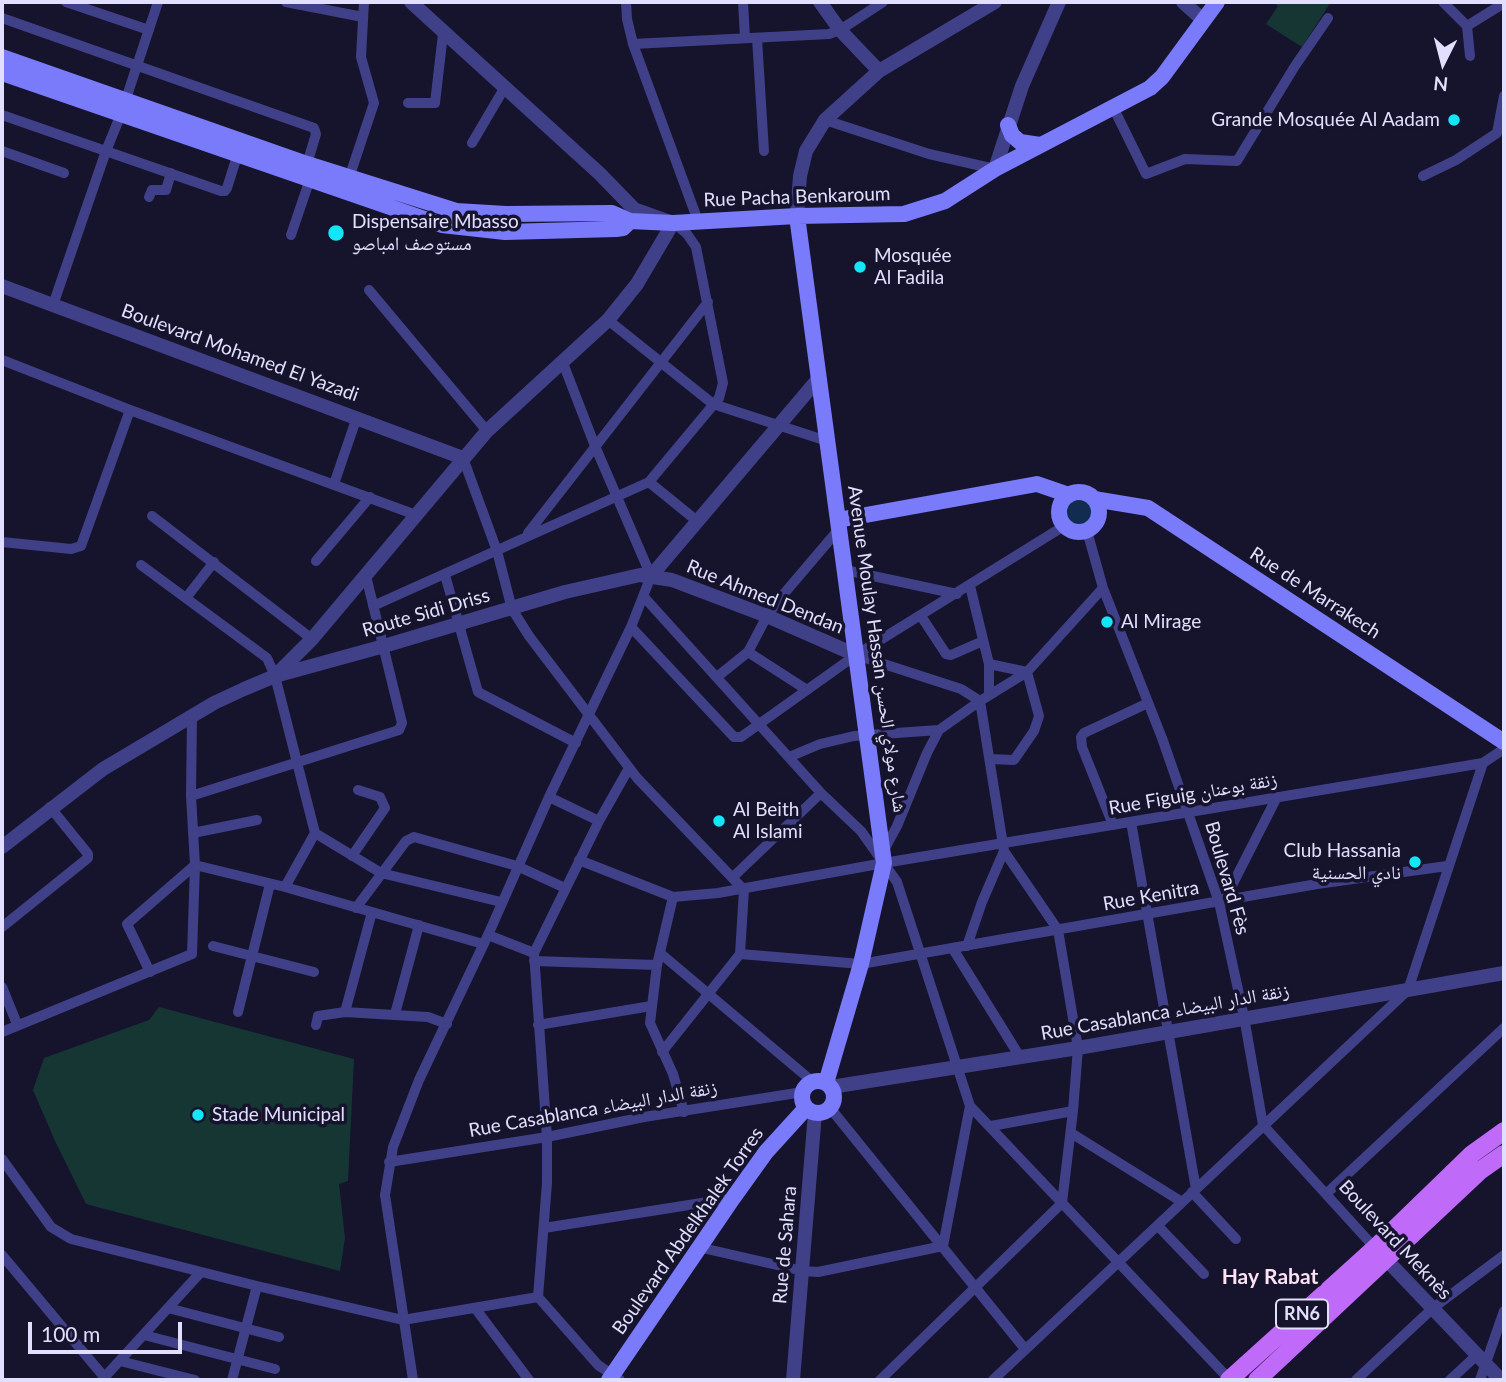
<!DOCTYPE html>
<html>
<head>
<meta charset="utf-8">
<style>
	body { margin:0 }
	#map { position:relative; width:1506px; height:1382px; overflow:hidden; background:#16132c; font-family:Lato,sans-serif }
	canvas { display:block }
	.frame { position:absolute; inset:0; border:4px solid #e2dffe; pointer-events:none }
	.north { position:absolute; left:1408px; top:28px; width:70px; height:70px; -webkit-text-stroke:5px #16132c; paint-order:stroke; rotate:186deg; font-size:19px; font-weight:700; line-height:28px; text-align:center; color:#e2dffe }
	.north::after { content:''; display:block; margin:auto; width:24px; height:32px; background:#e2dffe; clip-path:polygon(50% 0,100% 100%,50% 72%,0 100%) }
	.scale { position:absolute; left:28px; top:1322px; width:154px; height:32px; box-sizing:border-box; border:4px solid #e2dffe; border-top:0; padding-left:9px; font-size:21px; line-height:24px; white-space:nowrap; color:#e2dffe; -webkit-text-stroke:5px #16132c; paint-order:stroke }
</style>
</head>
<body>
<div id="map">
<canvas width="1506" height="1382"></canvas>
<div class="frame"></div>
<div class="north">N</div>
<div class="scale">100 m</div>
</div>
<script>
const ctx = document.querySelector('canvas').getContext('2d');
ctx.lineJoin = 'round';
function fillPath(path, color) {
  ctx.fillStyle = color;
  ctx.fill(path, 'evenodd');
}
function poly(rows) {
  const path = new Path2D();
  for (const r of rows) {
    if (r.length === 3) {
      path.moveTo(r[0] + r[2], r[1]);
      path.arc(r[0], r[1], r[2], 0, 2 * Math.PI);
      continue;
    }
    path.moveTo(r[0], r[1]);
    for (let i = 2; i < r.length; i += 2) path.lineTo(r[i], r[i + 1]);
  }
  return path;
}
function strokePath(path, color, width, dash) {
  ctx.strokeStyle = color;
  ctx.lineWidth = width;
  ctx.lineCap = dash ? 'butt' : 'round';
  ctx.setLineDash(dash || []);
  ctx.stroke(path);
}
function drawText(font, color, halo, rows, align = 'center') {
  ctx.font = font + ' Lato,"Noto Naskh Arabic",sans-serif';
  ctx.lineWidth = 7;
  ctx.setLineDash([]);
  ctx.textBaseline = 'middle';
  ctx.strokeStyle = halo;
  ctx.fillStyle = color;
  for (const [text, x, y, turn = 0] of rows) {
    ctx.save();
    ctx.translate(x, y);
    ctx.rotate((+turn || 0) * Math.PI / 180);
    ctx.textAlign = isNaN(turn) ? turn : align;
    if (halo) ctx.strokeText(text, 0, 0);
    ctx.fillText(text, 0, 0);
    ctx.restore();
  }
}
const green = poly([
	[1273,2,1331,2,1302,47,1266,24,1278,6],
	[159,1007,354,1059,348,1181,339,1184,345,1238,340,1271,86,1204,55,1141,33,1090,44,1058,149,1020]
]);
const water = poly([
	[1078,511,15]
]);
const minor = poly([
	[66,2,149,30],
	[286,2,363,17],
	[626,2,627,19,633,44,698,221],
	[743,2,745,38],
	[1443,2,1467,26,1470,56],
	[2,18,314,128,316,134,307,164],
	[1467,26,1504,3],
	[757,38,764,151],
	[633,44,829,34,840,30,883,2],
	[408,103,435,103,443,34],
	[1113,107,1146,174,1185,159,1237,161,1295,66,1328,18],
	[2,115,221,191,225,191,227,188,238,153],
	[825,120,929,154,995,169],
	[472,143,505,87],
	[2,151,64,173],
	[1423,176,1456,160,1497,133,1504,96],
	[349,178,374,103,361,57,364,2],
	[149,197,152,190,166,190,171,173],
	[291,235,310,179],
	[369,290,487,431],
	[53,305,106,151,121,114,158,2],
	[608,320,713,404,827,441],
	[2,360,130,410,416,515],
	[463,458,497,551,512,609,529,636,637,778,744,890,740,954,662,1052],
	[649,482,697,521],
	[334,484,357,417],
	[152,516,312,639],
	[1087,531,1103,588,1162,738,1219,902,1244,1017,1263,1125,1375,1248],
	[528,533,708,302],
	[2,542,71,549,81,546,130,410],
	[316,561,370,497],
	[141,565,267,658,275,676,315,833],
	[845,570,957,594],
	[445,575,478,692,576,743],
	[970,586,989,664,989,695],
	[644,597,821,793,861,831,897,882,970,1106,1230,1380],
	[186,598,214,562],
	[373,606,649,482,719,398,723,383,696,247,687,234,674,223],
	[921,616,946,654,951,655,983,641],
	[631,627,734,737,741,737,856,655,1064,526],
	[748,652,807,690],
	[856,655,961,689,980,701],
	[989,664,1027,672,1039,716,1034,731,1014,760,990,759],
	[717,677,748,652,767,616,782,596,839,529],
	[789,757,820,744,854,736,939,730],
	[191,796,399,730,402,723,366,576],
	[549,797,599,821],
	[1131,822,1196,1189],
	[1113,825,1082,747,1081,737,1084,733,1148,703],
	[193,833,257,820],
	[315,833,381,873,501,902],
	[883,852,897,826,927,753,939,730,980,701,1027,672,1103,588],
	[352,856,385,808,380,797,358,790],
	[579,860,673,897,718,893,884,863,1483,763,1504,749],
	[733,877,821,793],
	[285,887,315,833],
	[673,897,657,965,650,1023,673,1074,684,1112],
	[1224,901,1277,797],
	[356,908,406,841,414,837,517,866,565,888],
	[2,927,88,858,88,854,50,807],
	[488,935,534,953],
	[213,946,314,972],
	[967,946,982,902,1004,851],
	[953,949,1020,1057],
	[660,953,813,1082],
	[740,954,861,964,1317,884,1447,866],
	[534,961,657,965],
	[150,972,127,924,195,865,285,887,483,944],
	[2,987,17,1024],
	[238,1012,270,884],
	[345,1012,372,912],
	[395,1014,419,925],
	[316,1025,318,1016,345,1012,428,1017,447,1024],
	[538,1025,651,1006],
	[2,1032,192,954,195,865,191,796,192,715],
	[831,1109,1025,1349],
	[991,1126,1073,1111],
	[1071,1133,1182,1202],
	[2,1159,51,1227,71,1239,257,1286,403,1320,538,1297],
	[389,1162,547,1137,644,1117,803,1092],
	[1192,1192,1236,1239],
	[1326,1194,1504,1028],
	[1158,1226,1204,1274],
	[544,1228,733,1198],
	[698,1247,803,1271,818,1272,943,1246,970,1106],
	[2,1255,105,1378],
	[538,1297,547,1183,547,1137,534,953,599,821,629,768],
	[538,1297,598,1365,620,1380],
	[168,1308,279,1337],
	[475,1308,529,1380],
	[144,1335,275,1369],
	[120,1361,195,1380],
	[102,1380,201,1272],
	[232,1380,257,1286],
	[413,1380,385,1195,393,1147,419,1080,488,935,549,797,631,627,651,576,595,446,563,363],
	[880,1380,1062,1203,1073,1111,1078,1048,1058,930,1004,851,980,701],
	[993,1380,1408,990,1483,763],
	[1356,1380,1433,1308,1504,1255],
	[1450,1380,1477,1355],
	[1480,1380,1504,1311]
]);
const tertiary = poly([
	[820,2,840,30,879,71],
	[1183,2,1203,20],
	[995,169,1022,86,1059,2],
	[797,216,800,176,806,151,825,120,879,71,995,2],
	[2,286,463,458],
	[651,576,819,378],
	[275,676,312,639,487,431,608,320,637,284,673,223,634,209,600,174,411,2],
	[2,847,103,769,214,703,244,689,275,676,384,646,565,592,640,575,672,580,767,616,856,655],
	[831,1087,1078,1048,1504,973],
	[1379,1252,1501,1380],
	[793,1380,815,1113]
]);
const secondary = poly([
	[2,57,307,164,456,211,506,214,612,213,630,221,673,223,797,216,904,214,945,201,995,169,1150,88,1162,77,1217,2],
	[2,73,442,225,505,232,616,229,623,228,630,221],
	[1008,125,1012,135,1020,142,1040,145],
	[797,216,884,863,861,964,826,1083],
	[1079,512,20],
	[1094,499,1148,508,1504,742],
	[838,520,1037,484,1069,495],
	[818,1097,16],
	[609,1380,733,1198,766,1152,806,1108]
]);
const primary = poly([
	[1229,1380,1375,1248,1472,1154,1504,1131],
	[1257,1380,1481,1170,1504,1154]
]);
const markers = [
	[1454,120,7,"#13e6f6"],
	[336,233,9,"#13e6f6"],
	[860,267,7,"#13e6f6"],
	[1107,622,7,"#13e6f6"],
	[719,821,7,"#13e6f6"],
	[1415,862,7,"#13e6f6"],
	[198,1115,7,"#13e6f6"]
];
const shields = [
	[1302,1314,52]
];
const shieldNames = [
	["RN6",1302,1314]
];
const poiNames = [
	["Grande Mosquée Al Aadam",1440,120,"right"],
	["Dispensaire Mbasso",352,222],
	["مستوصف امباصو",352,244],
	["Mosquée",874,256],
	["Al Fadila",874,278],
	["Al Mirage",1121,622],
	["Al Beith",733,810],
	["Al Islami",733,832],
	["Club Hassania",1401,851,"right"],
	["نادي الحسنية",1401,873,"right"],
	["Stade Municipal",212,1115]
];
const streetNames = [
	["Rue Pacha Benkaroum",797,197,-2],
	["Boulevard Mohamed El Yazadi",240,353,20],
	["Rue de Marrakech",1315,593,33],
	["Rue Ahmed Dendan",765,597,22],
	["Route Sidi Driss",426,613,-16],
	["Avenue Moulay Hassan شارع مولاي الحسن",877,649,82],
	["Rue Figuig زنقة بوعنان",1193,794,-10],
	["Boulevard Fès",1227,878,74],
	["Rue Kenitra",1151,896,-10],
	["Rue Casablanca زنقة الدار البيضاء",1165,1012,-10],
	["Rue Casablanca زنقة الدار البيضاء",593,1109,-10],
	["Boulevard Abdelkhalek Torres",688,1231,-55],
	["Boulevard Meknès",1395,1240,47],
	["Rue de Sahara",785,1245,-85]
];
const neighbourhoodNames = [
	["Hay Rabat",1270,1277]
];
fillPath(green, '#163634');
fillPath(water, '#122c51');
strokePath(minor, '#404089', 10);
strokePath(tertiary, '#404089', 14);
strokePath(secondary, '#7a7bfa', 16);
strokePath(primary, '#bf6af9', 18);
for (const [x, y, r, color] of markers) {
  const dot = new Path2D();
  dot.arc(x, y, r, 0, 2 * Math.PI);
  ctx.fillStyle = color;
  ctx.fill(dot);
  strokePath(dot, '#16132c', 2.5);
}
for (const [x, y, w] of shields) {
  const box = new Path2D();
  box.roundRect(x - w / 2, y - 14.5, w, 29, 5);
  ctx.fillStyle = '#16132c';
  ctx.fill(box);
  strokePath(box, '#e2dffe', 2);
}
drawText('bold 18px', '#e2dffe', null, shieldNames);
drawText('19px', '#e2dffe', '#16132c', poiNames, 'left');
drawText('19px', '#e2dffe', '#16132c', streetNames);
drawText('bold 21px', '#fee1f4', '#16132c', neighbourhoodNames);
</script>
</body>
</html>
